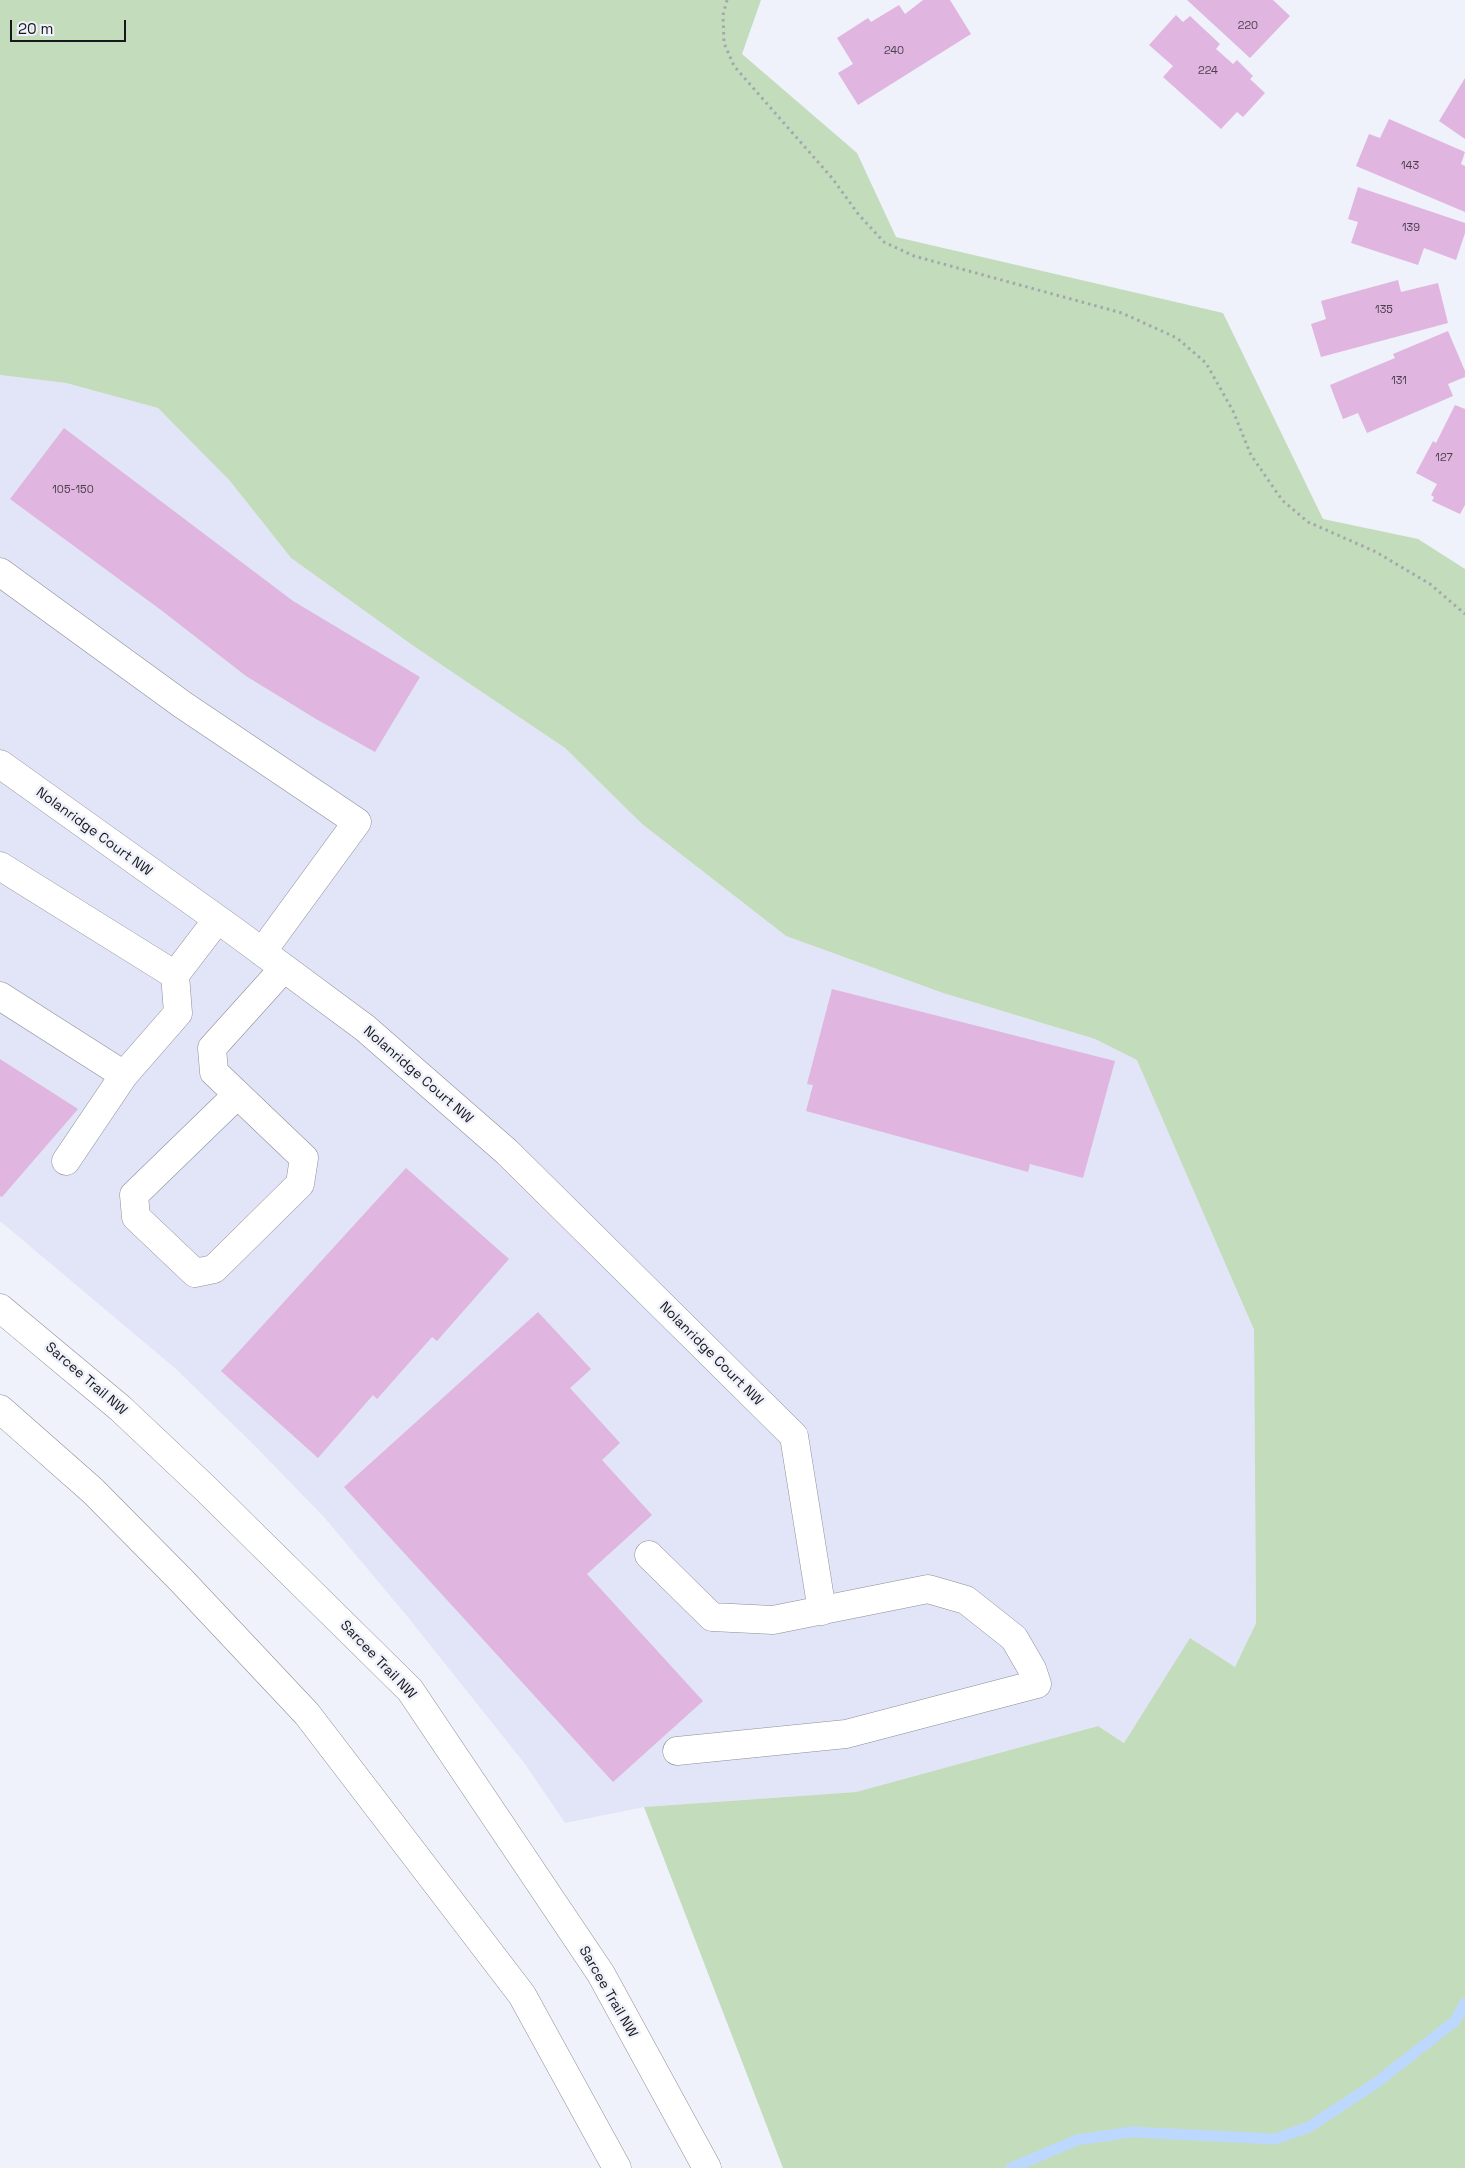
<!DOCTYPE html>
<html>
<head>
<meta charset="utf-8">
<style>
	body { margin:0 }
	#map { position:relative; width:1465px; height:2168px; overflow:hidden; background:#eff1fb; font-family:"Space Grotesk",sans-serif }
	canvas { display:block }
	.scale { position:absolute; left:10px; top:20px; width:116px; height:22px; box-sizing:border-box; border:2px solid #17181b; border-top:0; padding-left:6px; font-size:15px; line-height:18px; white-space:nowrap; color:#17181b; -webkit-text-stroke:4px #eff1fb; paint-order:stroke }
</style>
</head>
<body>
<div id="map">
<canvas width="1465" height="2168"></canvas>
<div class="scale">20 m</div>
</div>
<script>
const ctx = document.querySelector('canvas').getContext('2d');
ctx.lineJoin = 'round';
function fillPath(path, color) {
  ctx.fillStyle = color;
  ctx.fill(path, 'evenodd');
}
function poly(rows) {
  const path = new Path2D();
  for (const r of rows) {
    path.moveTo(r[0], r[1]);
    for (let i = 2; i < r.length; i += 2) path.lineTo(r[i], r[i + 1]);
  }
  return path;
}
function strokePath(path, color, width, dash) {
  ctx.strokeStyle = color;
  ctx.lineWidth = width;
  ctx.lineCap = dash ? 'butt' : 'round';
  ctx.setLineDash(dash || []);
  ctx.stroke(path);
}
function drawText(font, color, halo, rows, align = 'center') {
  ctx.font = font + ' "Space Grotesk",sans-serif';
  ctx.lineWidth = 5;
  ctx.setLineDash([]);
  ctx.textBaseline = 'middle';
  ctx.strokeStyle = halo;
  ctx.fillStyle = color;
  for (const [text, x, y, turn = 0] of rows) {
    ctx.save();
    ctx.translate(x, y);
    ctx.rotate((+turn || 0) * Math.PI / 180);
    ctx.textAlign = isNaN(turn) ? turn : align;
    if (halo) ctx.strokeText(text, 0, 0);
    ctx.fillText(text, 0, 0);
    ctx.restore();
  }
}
const built = poly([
	[0,375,66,383,158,408,230,481,291,558,415,647,565,748,642,824,786,936,943,993,1095,1039,1138,1060,1254,1331,1256,1623,1235,1667,1190,1639,1124,1743,1098,1726,856,1792,644,1807,565,1823,525,1764,407,1616,324,1517,253,1444,176,1369,0,1221]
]);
const green = poly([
	[0,0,761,0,742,54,857,153,896,237,1223,313,1323,519,1418,539,1465,569,1465,2168,783,2168,644,1807,856,1792,1098,1726,1124,1743,1190,1638,1235,1667,1256,1623,1254,1330,1137,1060,1095,1039,943,993,786,936,642,824,565,748,415,647,291,558,230,481,158,408,66,383,0,375]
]);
const stream = poly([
	[1011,2168,1077,2140,1131,2132,1275,2139,1309,2127,1376,2083,1455,2021,1465,2003]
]);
const building = poly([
	[923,0,950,0,971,34,858,105,838,73,853,64,837,38,868,18,871,22,899,5,905,14],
	[1187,0,1273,0,1290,16,1250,58],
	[1176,15,1183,22,1190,16,1220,44,1216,49,1233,64,1237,60,1253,76,1250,79,1265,93,1243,117,1237,112,1221,129,1163,77,1173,66,1149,45],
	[1465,78,1465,139,1439,121],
	[1389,119,1465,152,1461,164,1465,166,1465,212,1356,166,1369,134,1380,138],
	[1358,187,1465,223,1465,233,1456,260,1424,248,1418,265,1351,243,1358,222,1348,219],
	[1398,280,1401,292,1438,283,1448,323,1321,357,1311,324,1326,319,1321,301],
	[1448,331,1465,371,1465,377,1448,384,1453,396,1367,433,1358,413,1343,419,1330,385,1395,358,1393,354],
	[1455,405,1465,409,1465,505,1460,514,1432,501,1434,497,1431,495,1437,484,1416,473,1433,441,1436,443],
	[64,428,293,601,420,677,375,752,316,719,246,676,161,610,10,499],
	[832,989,1115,1061,1083,1178,1030,1164,1028,1172,806,1111,813,1085,807,1084],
	[0,1059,78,1109,2,1197,0,1196],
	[406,1168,509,1259,437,1341,432,1337,377,1399,373,1395,318,1458,221,1371],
	[538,1312,591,1369,570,1388,620,1443,602,1460,652,1515,587,1574,703,1701,613,1782,344,1487]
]);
const path = poly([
	[727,0,723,15,724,43,734,66,832,178,859,215,884,242,914,256,1122,313,1177,338,1206,363,1233,411,1251,455,1282,500,1308,522,1376,552,1430,584,1465,614]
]);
const minor = poly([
	[0,572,183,705,357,822,262,952],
	[0,764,234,931,365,1028,507,1152,794,1436,822,1611],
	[0,866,175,975],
	[0,996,124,1075,178,1013,175,975,217,920],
	[237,1095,134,1195,136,1217,195,1273,214,1269,300,1184,304,1158,214,1072,212,1048,284,968],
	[66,1161,124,1075],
	[649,1555,712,1617,773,1620,928,1589,966,1600,1014,1638,1032,1669,1037,1684,846,1734,677,1751]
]);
const major = poly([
	[0,1308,120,1408,206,1489,410,1690,601,1974,707,2168],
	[0,1409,93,1491,181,1580,307,1714,522,1995,617,2168]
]);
const numberNames = [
	["220",1248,26],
	["240",894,51],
	["224",1208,71],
	["143",1410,166],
	["139",1411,228],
	["135",1384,310],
	["131",1399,381],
	["127",1444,458],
	["105-150",73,490]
];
const streetNames = [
	["Nolanridge Court NW",94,832,36],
	["Nolanridge Court NW",418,1075,41],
	["Nolanridge Court NW",711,1354,45],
	["Sarcee Trail NW",86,1379,41],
	["Sarcee Trail NW",378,1660,46],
	["Sarcee Trail NW",608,1992,60]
];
fillPath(built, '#e1e5f7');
fillPath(green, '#c3dcbb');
strokePath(stream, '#bdd8fe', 11);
fillPath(building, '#e0b5e0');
strokePath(minor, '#8c8e98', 29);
strokePath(major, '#8c8e98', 29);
strokePath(path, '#a5a7ae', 3, [2.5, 4]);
strokePath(minor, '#fff', 28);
strokePath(major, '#fff', 28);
drawText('11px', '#493f4c', null, numberNames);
drawText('14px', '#17181b', '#eff1fb', streetNames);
</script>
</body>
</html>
